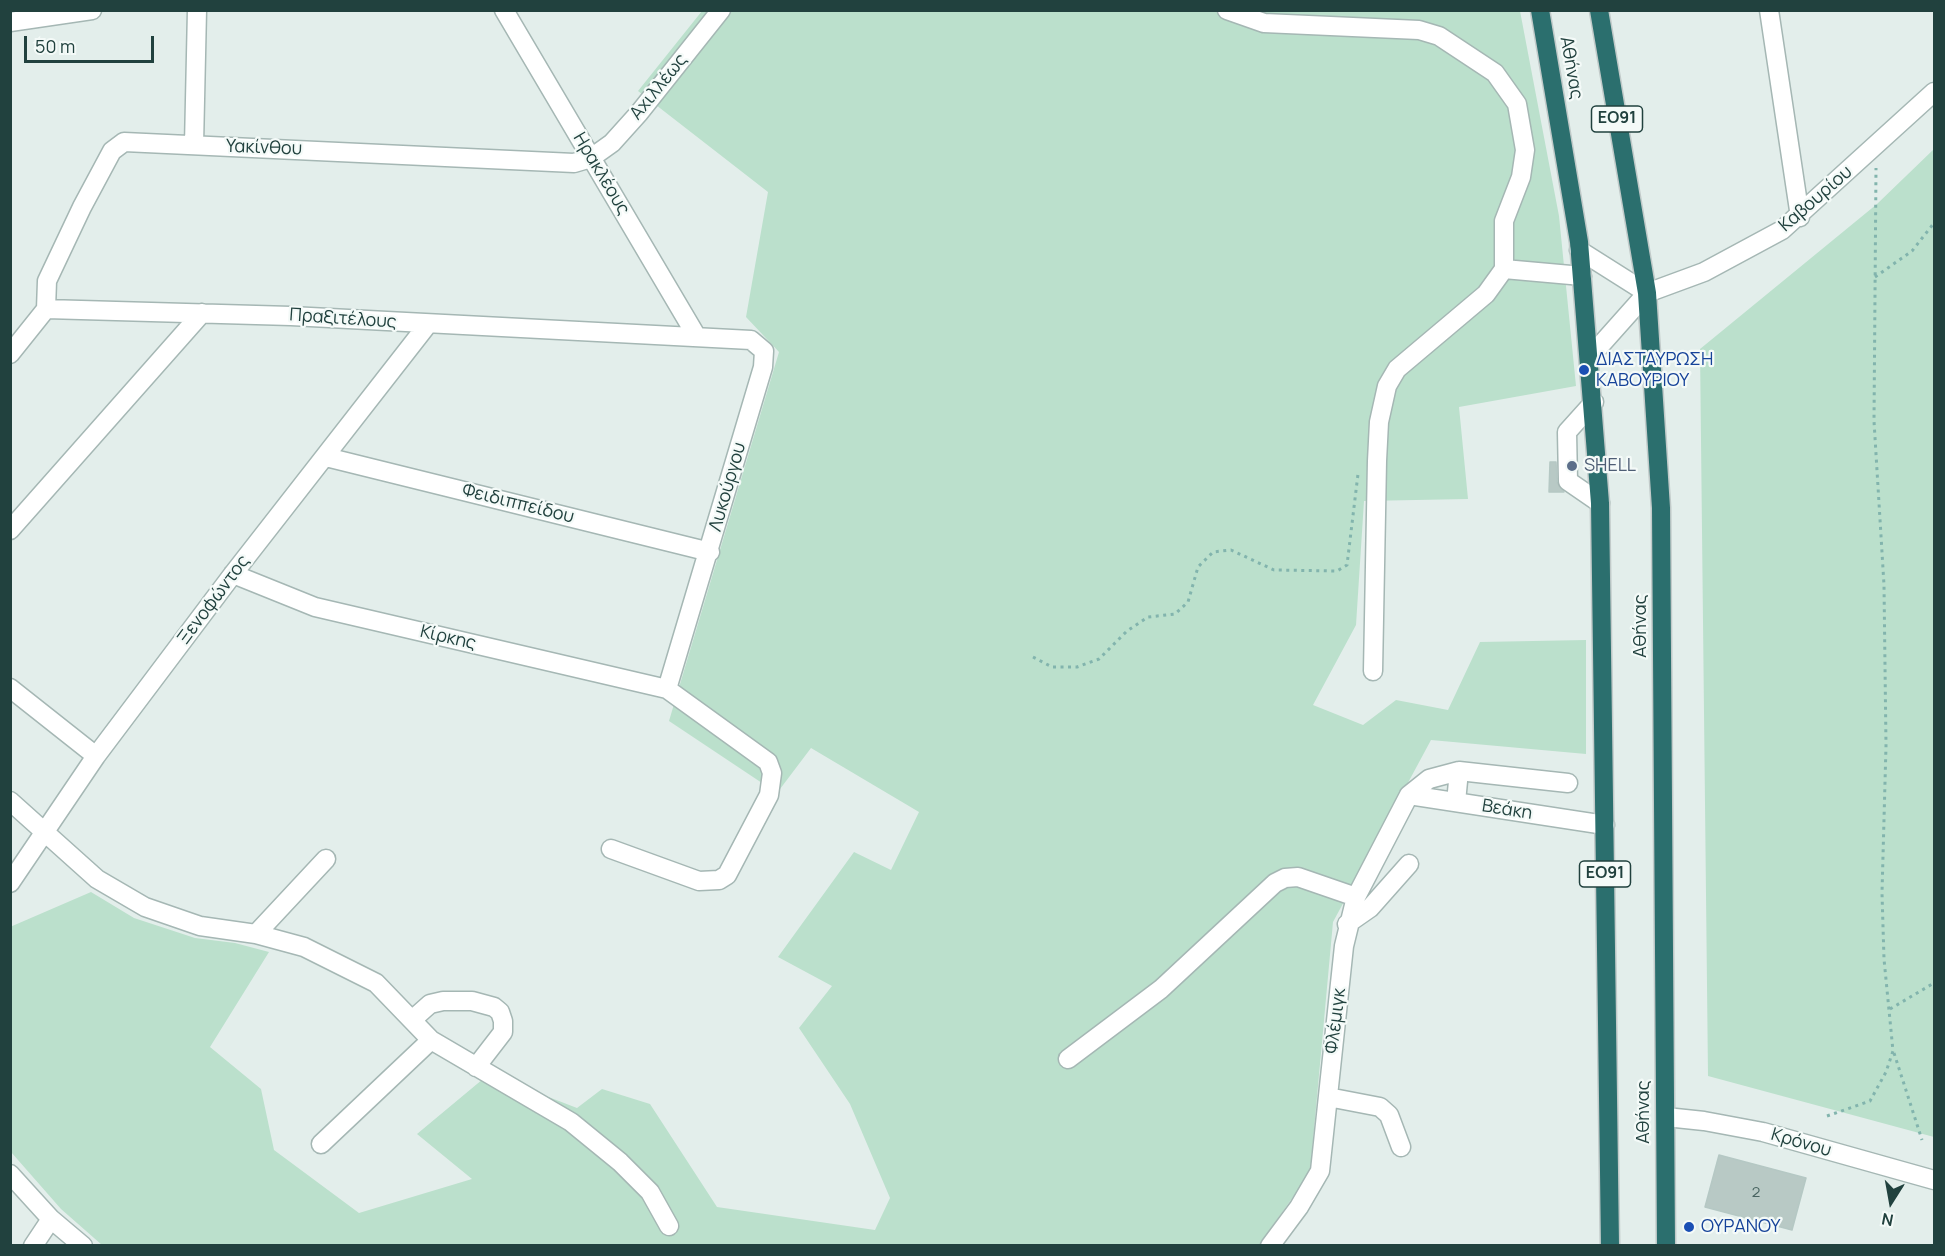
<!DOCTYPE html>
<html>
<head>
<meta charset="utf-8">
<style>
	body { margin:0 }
	#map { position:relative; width:1945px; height:1256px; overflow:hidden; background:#e3eeeb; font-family:Manrope,sans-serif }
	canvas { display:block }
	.frame { position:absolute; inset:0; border:12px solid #21413e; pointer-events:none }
	.north { position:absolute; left:1861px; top:1172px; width:60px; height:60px; -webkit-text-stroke:4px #f4faf8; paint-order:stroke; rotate:191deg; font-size:16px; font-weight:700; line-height:24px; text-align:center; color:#21413e }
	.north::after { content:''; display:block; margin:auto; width:21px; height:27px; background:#21413e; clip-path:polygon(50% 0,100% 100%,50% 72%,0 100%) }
	.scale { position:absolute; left:24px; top:36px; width:130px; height:27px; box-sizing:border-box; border:3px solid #21413e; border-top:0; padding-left:8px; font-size:18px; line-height:21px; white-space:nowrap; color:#21413e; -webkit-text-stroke:4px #f4faf8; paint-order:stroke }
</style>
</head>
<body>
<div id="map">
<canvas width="1945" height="1256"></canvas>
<div class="frame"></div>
<div class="north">N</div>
<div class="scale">50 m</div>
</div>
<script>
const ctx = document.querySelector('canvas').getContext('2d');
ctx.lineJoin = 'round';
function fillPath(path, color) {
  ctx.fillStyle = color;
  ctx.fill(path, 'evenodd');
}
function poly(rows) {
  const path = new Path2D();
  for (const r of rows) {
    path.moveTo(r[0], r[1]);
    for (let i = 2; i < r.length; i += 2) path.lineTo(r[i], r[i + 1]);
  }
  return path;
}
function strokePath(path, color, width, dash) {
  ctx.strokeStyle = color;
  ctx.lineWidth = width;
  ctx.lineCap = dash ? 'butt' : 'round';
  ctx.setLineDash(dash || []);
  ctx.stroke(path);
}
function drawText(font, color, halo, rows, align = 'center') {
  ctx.font = font + ' Manrope,sans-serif';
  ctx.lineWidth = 4.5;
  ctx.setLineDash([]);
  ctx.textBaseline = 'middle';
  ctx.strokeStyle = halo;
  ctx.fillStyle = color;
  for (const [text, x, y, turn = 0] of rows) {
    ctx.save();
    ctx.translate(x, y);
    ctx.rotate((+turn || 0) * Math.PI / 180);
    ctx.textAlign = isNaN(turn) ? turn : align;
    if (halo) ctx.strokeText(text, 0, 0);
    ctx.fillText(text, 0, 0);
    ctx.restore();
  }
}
const green = poly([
	[702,11,1520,11,1559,216,1576,386,1459,407,1468,499,1364,501,1356,625,1313,705,1363,725,1396,700,1448,710,1480,642,1586,640,1586,754,1431,740,1333,922,1310,1173,1259,1245,102,1245,61,1209,11,1152,10,927,91,892,134,918,195,938,235,943,269,952,210,1047,261,1089,274,1150,359,1213,472,1179,417,1134,489,1074,577,1108,602,1089,650,1104,717,1207,875,1230,890,1198,850,1104,799,1028,832,986,778,957,854,852,891,870,919,812,811,748,777,793,669,721,779,352,746,317,768,192,638,91],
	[1934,149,1934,1137,1708,1076,1700,349,1877,204]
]);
const building = poly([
	[1550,462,1556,462,1557,482,1564,492,1549,492,1550,462],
	[1719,1155,1806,1178,1792,1230,1705,1207,1719,1155]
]);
const path = poly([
	[1875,277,1912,251,1934,223],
	[1033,657,1052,667,1077,667,1099,659,1127,631,1148,617,1175,614,1188,602,1198,567,1213,552,1231,550,1274,570,1337,571,1347,565,1358,474],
	[1890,1009,1934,983],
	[1894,1053,1922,1140],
	[1827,1116,1870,1101,1886,1072,1893,1051,1884,959,1882,893,1886,746,1884,585,1874,421,1876,168]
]);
const minor = poly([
	[504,10,697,337],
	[1227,10,1264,23,1419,30,1439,36,1495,73,1517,104,1525,150,1521,177,1504,221,1504,269],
	[1769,10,1800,217],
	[10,22,92,10],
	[194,145,197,10],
	[1579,250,1647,293],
	[1647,293,1704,272,1782,230,1934,92],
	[46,309,47,281,82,207,112,151,124,142,574,163,591,158,612,143,639,113,721,10],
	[10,354,46,309,291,316,751,340,764,351,763,367,667,689],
	[1590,357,1647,293],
	[1594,402,1567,432,1568,481,1600,503],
	[326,457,710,552],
	[10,530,202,313],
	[233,574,315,607,667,689,768,762,772,773,769,795,727,875,719,880,699,881,611,849],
	[1373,671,1377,461,1379,422,1387,386,1397,369,1486,294,1504,269,1582,276],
	[10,688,96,756],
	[1409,795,1605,825],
	[10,801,97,879,145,907,200,926,256,934,304,947,376,983,431,1040,571,1122,620,1162,650,1192,669,1226],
	[1456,802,1459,771,1568,783],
	[10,883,96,756,233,574,428,324],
	[1347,924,1370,908,1409,864],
	[256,934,326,859],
	[412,1020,430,1004,443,1001,472,1001,494,1007,500,1012,503,1021,503,1032,476,1067],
	[1068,1059,1161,989,1275,883,1285,878,1298,877,1356,897],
	[1328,1097,1380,1107,1389,1115,1401,1147],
	[1666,1117,1704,1121,1763,1132,1934,1180],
	[321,1144,431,1040],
	[10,1174,51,1219,83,1246],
	[33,1246,51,1219],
	[1270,1246,1299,1207,1320,1171,1344,946,1356,897,1409,795,1429,779,1459,771]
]);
const highway = poly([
	[1540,10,1579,242,1600,503,1610,1246],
	[1599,10,1647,293,1661,508,1666,1246]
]);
const markers = [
	[1584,370,6,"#1a4fb4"],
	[1572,466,6,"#5c6f8a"],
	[1689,1227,6,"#1a4fb4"]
];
const numberNames = [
	["2",1756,1193]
];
const shields = [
	[1617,119,51],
	[1605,874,51]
];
const shieldNames = [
	["ΕΟ91",1617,119],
	["ΕΟ91",1605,874]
];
const streetNames = [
	["Αθήνας",1571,68,80],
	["Αχιλλέως",659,87,-51],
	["Υακίνθου",264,148,2],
	["Ηρακλέους",601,174,59],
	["Καβουρίου",1816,199,-41],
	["Πραξιτέλους",343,319,4],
	["Λυκούργου",728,487,-74],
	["Φειδιππείδου",518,504,14],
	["Ξενοφώντος",214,600,-53],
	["Αθήνας",1641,626,-90],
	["Κίρκης",448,638,13],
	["Βεάκη",1507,810,9],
	["Φλέμιγκ",1336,1021,-83],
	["Αθήνας",1644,1112,-90],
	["Κρόνου",1801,1143,16]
];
const transitNames = [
	["ΔΙΑΣΤΑΥΡΩΣΗ",1596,360],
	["ΚΑΒΟΥΡΙΟΥ",1596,381],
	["ΟΥΡΑΝΟΥ",1701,1227]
];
const serviceNames = [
	["SHELL",1584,466]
];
fillPath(green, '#bbe0cc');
fillPath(building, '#b8c9c5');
strokePath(building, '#b5c8c4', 1.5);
strokePath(minor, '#a5b7b4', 21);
strokePath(highway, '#c1cac9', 21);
strokePath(path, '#82b4ad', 3, [3, 4.5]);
strokePath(minor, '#fff', 18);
strokePath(highway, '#2b6f6e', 18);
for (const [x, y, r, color] of markers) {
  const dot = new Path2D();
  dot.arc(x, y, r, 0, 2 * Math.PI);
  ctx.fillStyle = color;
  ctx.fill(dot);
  strokePath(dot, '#f4faf8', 2);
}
drawText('15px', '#476360', null, numberNames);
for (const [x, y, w] of shields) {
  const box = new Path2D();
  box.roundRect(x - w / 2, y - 13, w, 26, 4.5);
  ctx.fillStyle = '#f4faf8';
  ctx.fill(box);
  strokePath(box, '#21413e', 1.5);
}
drawText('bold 16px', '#21413e', null, shieldNames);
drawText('18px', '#21413e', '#f4faf8', streetNames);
drawText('18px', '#164399', '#f4faf8', transitNames, 'left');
drawText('18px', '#4e5e75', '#f4faf8', serviceNames, 'left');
</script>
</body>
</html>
